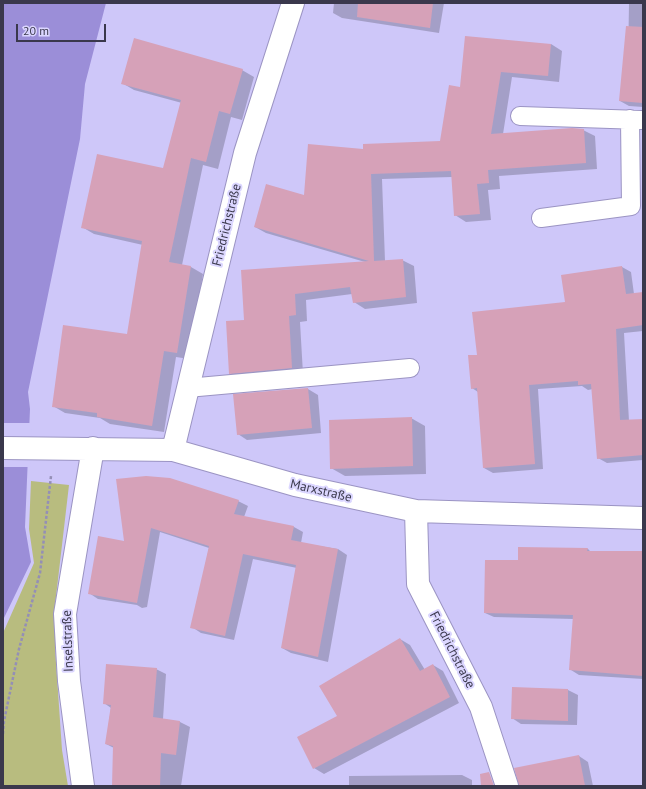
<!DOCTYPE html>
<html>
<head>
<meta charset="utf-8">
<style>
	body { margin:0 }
	#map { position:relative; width:646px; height:789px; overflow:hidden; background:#cec7f9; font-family:"PT Sans",sans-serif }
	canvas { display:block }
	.frame { position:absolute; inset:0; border:4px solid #3a384c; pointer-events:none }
	.scale { position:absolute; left:16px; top:24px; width:90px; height:18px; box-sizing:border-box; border:2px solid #3a384c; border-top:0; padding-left:5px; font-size:12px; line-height:14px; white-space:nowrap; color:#3a384c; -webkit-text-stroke:3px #dbd6ff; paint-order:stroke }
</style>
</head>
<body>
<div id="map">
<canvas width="646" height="789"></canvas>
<div class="frame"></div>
<div class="scale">20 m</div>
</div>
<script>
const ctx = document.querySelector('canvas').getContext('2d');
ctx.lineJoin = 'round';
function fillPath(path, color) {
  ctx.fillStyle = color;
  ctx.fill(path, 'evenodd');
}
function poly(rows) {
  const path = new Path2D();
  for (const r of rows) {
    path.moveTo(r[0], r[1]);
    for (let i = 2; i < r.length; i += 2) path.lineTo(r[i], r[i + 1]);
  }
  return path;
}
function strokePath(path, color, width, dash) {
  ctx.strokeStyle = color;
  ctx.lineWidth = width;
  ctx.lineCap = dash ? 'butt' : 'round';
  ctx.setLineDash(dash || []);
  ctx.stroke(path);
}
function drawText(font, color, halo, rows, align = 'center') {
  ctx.font = font + ' "PT Sans",sans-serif';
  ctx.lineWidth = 4;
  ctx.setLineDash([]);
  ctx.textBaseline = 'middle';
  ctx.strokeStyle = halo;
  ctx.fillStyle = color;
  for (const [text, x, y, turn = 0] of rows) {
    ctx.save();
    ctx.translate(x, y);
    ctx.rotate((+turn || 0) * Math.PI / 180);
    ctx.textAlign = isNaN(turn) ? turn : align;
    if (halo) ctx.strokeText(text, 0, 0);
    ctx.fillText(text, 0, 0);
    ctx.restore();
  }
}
const green = poly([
	[31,481,69,485,55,605,55,648,62,750,68,786,3,786,3,633,34,563,29,529]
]);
const water = poly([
	[3,3,106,3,85,84,80,139,28,392,30,409,25,527,31,562,3,620]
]);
const pier = poly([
	[3,423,32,423,30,467,3,467]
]);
const shadow = poly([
	[334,3,444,3,439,33,342,18,333,13],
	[629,3,643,3,643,107,629,106,620,101,628,64],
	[551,44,562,51,559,82,512,77,503,134,583,130,595,136,597,169,499,176,500,189,488,190,491,220,466,222,455,215,452,177,382,179,385,261,402,260,414,266,417,303,365,309,354,302,352,294,306,300,307,321,300,322,303,374,241,379,230,373,245,321,242,271,365,262,266,233,255,227,305,197,364,150,441,142,461,88],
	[242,70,254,77,242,120,231,117,218,169,203,165,182,265,191,267,203,274,189,359,176,357,164,432,110,424,100,418,65,413,53,406,128,335,143,245,94,234,82,227,164,169,182,103,134,90,122,83],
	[622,267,631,272,634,294,643,293,643,331,624,333,629,421,643,420,643,460,607,463,598,458,593,389,588,390,582,386,538,389,543,469,493,473,484,468,478,392,472,388,478,356,566,303],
	[308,389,318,395,321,433,247,440,238,434],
	[411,418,425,426,426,474,345,476,331,468],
	[117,480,238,501,248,506,244,517,294,527,303,532,301,543,338,549,347,555,328,662,291,653,282,648,297,568,253,559,234,640,201,633,192,627,209,548,160,532,147,607,142,608,137,605,98,599,89,593,125,542],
	[519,548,588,549,591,552,643,552,643,679,579,675,571,670,574,619,494,617,485,613,519,561],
	[400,639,410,645,425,670,433,665,443,671,459,703,324,774,314,768,339,716],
	[156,669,166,674,163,719,180,722,190,727,181,786,113,786,114,748,106,744,111,708,104,703],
	[513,688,568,690,578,695,577,725,521,724,512,718],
	[579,756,588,762,593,786,528,786],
	[462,775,472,780,472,786,349,786,349,776]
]);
const building = poly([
	[358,3,433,3,430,28,357,17],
	[626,26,643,27,643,103,619,101],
	[465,36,551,44,548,76,501,72,491,134,572,128,584,129,586,163,488,170,489,183,477,184,480,214,454,216,451,171,371,174,374,261,403,259,406,297,353,303,350,287,295,294,296,315,289,316,292,368,229,374,226,321,244,320,241,270,369,261,254,227,266,184,304,195,308,144,363,149,363,144,440,141,449,85,460,87],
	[134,38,243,69,230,114,219,111,206,162,191,158,169,262,191,266,177,353,164,351,152,426,97,417,97,413,52,407,63,325,127,334,142,241,81,228,97,154,163,168,181,100,121,84],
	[622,266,626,294,643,292,643,325,616,329,620,420,643,419,643,455,597,459,591,384,578,385,578,381,529,385,535,464,483,468,477,388,471,389,468,355,477,355,472,312,565,302,561,275],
	[308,388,312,428,237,435,233,394],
	[412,417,413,466,330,469,329,420],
	[146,476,170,478,239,500,234,514,294,526,291,540,338,549,318,657,281,648,296,565,243,554,225,636,190,628,209,546,151,528,137,603,88,594,98,536,124,541,116,479],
	[518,547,588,548,587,551,643,551,643,676,569,670,573,615,484,613,485,560,518,560],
	[400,638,420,671,433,664,450,697,313,769,297,737,337,716,319,686],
	[106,664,157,668,153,717,180,721,176,755,161,753,160,786,112,786,113,746,105,744,111,705,103,704],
	[512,687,568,689,568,721,511,719],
	[579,755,585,786,519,786,514,768],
	[489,772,494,786,481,786,480,774]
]);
const path = poly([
	[3,734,4,721,19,649,40,573,51,476]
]);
const lane = poly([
	[520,116,641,120],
	[541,218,631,206,630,119],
	[187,388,410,368]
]);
const street = poly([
	[3,448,173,450,295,485,416,511,643,518],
	[173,450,245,153,293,3],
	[416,511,418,584,481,707,507,786],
	[83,786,69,681,65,614,93,448]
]);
const streetNames = [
	["Friedrichstraße",227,225,-76],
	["Marxstraße",321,491,13],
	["Inselstraße",68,641,-92],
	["Friedrichstraße",452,650,63]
];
fillPath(green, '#b8bc7f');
fillPath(water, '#9b8ed8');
fillPath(pier, '#cec7f9');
fillPath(shadow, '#0003');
fillPath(building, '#d6a1b8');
strokePath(lane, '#9b94c3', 20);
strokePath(street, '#9b94c3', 24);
strokePath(path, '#948fb6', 2.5, [3, 2]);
strokePath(lane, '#fff', 18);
strokePath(street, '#fff', 22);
drawText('13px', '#3a384c', '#dbd6ff', streetNames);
</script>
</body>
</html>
